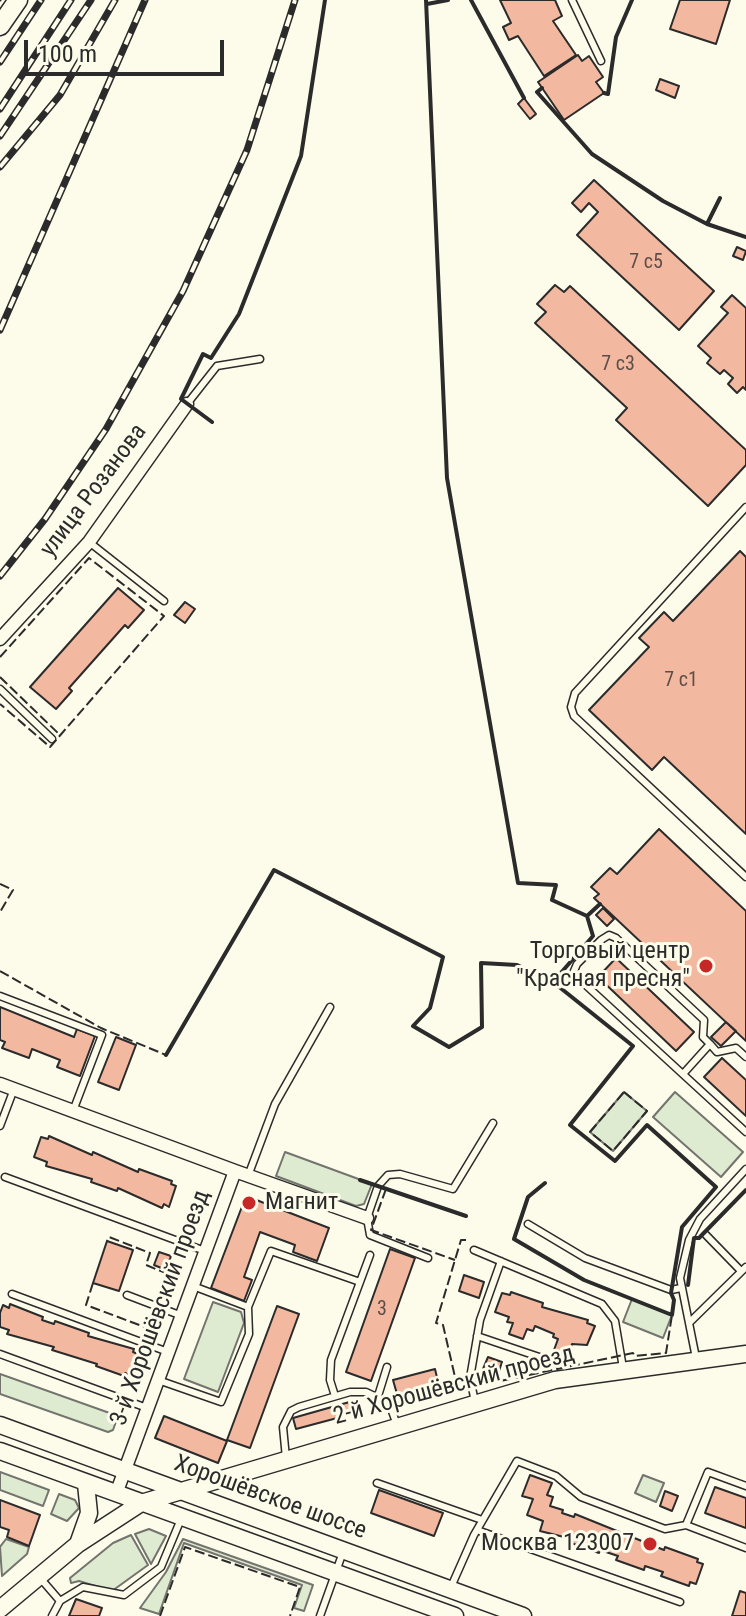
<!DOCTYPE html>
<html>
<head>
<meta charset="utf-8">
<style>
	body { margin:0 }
	#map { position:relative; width:746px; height:1616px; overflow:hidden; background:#fdfbea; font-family:"Roboto Condensed",sans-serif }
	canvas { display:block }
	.scale { position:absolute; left:24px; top:40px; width:200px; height:36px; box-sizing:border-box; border:4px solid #2b2b2b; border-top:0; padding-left:10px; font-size:24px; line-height:28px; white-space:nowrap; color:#2b2b2b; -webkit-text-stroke:6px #fdfbea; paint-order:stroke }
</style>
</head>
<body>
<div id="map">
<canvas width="746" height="1616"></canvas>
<div class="scale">100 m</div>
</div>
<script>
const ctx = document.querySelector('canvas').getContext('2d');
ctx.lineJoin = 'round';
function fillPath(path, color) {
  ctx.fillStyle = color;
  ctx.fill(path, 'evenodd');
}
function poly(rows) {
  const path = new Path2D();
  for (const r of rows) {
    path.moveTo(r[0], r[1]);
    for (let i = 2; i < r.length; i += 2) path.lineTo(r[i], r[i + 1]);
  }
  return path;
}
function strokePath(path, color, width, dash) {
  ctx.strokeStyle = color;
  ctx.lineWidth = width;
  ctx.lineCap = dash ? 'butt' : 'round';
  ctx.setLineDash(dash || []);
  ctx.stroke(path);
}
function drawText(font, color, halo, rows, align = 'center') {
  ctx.font = font + ' "Roboto Condensed",sans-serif';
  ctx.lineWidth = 6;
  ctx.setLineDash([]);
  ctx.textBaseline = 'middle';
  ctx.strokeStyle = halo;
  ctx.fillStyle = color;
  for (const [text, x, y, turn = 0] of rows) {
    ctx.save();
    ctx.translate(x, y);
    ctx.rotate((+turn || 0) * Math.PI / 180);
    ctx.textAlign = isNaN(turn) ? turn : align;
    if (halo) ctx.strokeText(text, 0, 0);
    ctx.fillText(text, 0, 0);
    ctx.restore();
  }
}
const green = poly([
	[624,1092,647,1111,613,1151,590,1132,624,1092],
	[675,1092,743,1152,721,1177,653,1117,675,1092],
	[285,1152,372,1184,364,1204,356,1206,276,1176,285,1152],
	[632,1299,672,1315,663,1338,623,1322,632,1299],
	[213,1302,241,1312,244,1323,218,1392,184,1379,213,1302],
	[0,1374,118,1416,113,1430,108,1432,0,1394,0,1374],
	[0,1472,49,1490,43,1506,0,1490,0,1472],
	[643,1475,664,1483,656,1502,635,1493,643,1475],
	[59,1494,75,1500,79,1508,67,1521,51,1514,59,1494],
	[149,1529,166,1536,151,1564,135,1534,149,1529],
	[131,1535,148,1565,112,1591,79,1581,71,1583,70,1578,113,1543,131,1535],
	[6,1539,29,1547,27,1554,2,1576,0,1547,6,1539],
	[183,1539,313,1585,304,1611,294,1608,302,1585,184,1543,159,1614,140,1608,166,1572,183,1539]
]);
const building = poly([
	[500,0,555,0,562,16,553,21,576,55,544,76,518,36,509,40,503,27,511,23,500,0],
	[680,0,730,0,716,44,670,29,680,0],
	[578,55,582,61,589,56,603,77,596,82,604,93,564,120,538,82,578,55],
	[660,79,679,86,675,98,656,90,660,79],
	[524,98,536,114,530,119,518,104,524,98],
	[594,180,714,291,679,330,577,235,598,212,589,203,581,212,572,203,594,180],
	[737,247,746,251,743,260,733,256,737,247],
	[555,285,564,292,570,286,746,450,746,465,708,506,616,420,627,408,535,323,546,312,537,304,555,285],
	[732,295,746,308,746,390,743,387,737,393,728,384,733,378,724,370,720,374,707,363,711,358,698,346,728,313,721,307,732,295],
	[740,551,746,557,746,834,664,757,652,770,589,710,649,647,639,638,664,612,673,621,740,551],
	[118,588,144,610,128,628,125,625,69,688,72,691,56,709,30,687,118,588],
	[185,602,195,609,185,623,174,615,185,602],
	[659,829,746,911,746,1041,594,898,599,894,591,887,610,868,617,874,659,829],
	[603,908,614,919,607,926,596,915,603,908],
	[616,958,694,1032,676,1051,598,977,616,958],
	[0,1007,74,1037,77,1029,95,1036,80,1076,57,1067,60,1060,32,1049,29,1058,2,1048,5,1042,0,1040,0,1007],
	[726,1022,736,1031,721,1046,711,1037,726,1022],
	[116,1037,136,1045,119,1090,98,1082,116,1037],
	[722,1058,746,1080,746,1116,704,1077,722,1058],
	[49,1136,92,1155,93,1152,138,1172,139,1169,172,1181,171,1184,176,1186,169,1207,164,1204,162,1208,118,1188,117,1191,91,1182,92,1179,46,1166,47,1162,34,1157,41,1137,48,1139,49,1136],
	[246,1196,329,1228,317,1261,293,1252,295,1245,260,1232,244,1277,252,1280,244,1301,211,1288,246,1196],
	[107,1241,133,1250,119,1291,93,1283,107,1241],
	[390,1249,415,1258,371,1381,346,1372,390,1249],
	[159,1252,171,1256,166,1270,154,1265,159,1252],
	[464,1275,484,1282,479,1298,459,1291,464,1275],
	[511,1292,543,1303,542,1307,588,1320,587,1323,595,1326,587,1345,572,1344,568,1355,554,1350,558,1339,553,1337,554,1334,535,1326,533,1331,527,1329,523,1339,509,1334,513,1323,507,1322,509,1317,495,1312,502,1293,510,1295,511,1292],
	[10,1304,43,1317,42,1320,54,1324,55,1321,89,1333,88,1336,134,1349,133,1352,138,1354,130,1375,125,1373,124,1376,96,1366,97,1364,52,1350,54,1347,7,1334,9,1330,0,1327,0,1313,3,1305,9,1308,10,1304],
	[277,1306,299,1314,250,1448,227,1440,277,1306],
	[488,1357,502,1362,498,1374,483,1369,488,1357],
	[435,1369,440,1390,399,1401,393,1380,435,1369],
	[353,1401,356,1413,296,1429,293,1418,353,1401],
	[164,1416,227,1441,218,1463,155,1438,164,1416],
	[530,1475,552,1483,547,1495,553,1497,550,1506,563,1510,562,1513,574,1517,575,1514,664,1550,665,1547,698,1559,697,1562,703,1564,696,1584,690,1582,689,1586,661,1576,663,1572,645,1566,644,1570,616,1560,618,1556,600,1550,599,1553,571,1543,572,1539,540,1531,543,1521,527,1515,533,1499,522,1496,530,1475],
	[715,1487,746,1498,746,1528,705,1513,715,1487],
	[379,1490,443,1513,434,1536,371,1513,379,1490],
	[665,1491,678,1496,672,1511,660,1506,665,1491],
	[0,1500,40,1515,29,1546,7,1537,9,1530,0,1527,0,1500],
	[740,1591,746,1593,746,1616,732,1616,740,1591],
	[76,1599,102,1608,99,1616,69,1616,76,1599]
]);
const lane = poly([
	[572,0,601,61],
	[187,404,217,366,260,359],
	[746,507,575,693,571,707,574,716,746,877],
	[89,542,164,601],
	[0,689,52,739],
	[0,996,102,1035,73,1111],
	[710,1044,703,1037,704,1020,616,938,609,935,601,940,577,964,574,971,578,978,746,1132],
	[683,1074,710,1044,717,1052,736,1048,746,1057],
	[0,1126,14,1089],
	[248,1176,275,1104,330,1007],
	[5,1177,205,1251],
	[528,1224,585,1258,671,1290,681,1288],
	[706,1235,741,1271],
	[474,1250,602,1304,615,1321,623,1368],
	[428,1258,370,1235,367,1218,378,1186,388,1175,400,1174,453,1189,493,1123],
	[193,1286,248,1307,271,1251,360,1282],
	[12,1294,168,1352],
	[127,1295,182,1316],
	[690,1322,746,1267],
	[477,1336,557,1363],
	[0,1354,147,1408],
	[696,1358,680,1278,689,1240,700,1219,746,1169],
	[158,1380,221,1402,249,1334,248,1307],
	[335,1396,330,1380,331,1360,370,1255],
	[378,1396,387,1367],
	[475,1402,470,1378,480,1320,501,1261],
	[286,1458,283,1427,291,1411,299,1407,350,1392,366,1392,389,1403,397,1425],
	[377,1483,482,1520],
	[686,1525,708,1472,746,1486],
	[477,1530,680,1602],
	[41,1579,60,1601,83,1587,124,1595,161,1567,181,1519],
	[451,1587,474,1535,517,1461,556,1476,581,1497,665,1529,686,1525,746,1548],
	[52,1616,60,1601],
	[320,1616,343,1552]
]);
const street = poly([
	[0,639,89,542,187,404],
	[0,1084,235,1171,116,1494],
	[235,1171,367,1218]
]);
const secondary = poly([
	[0,1425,523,1616],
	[0,1451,455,1616],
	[78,1544,89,1513,86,1484],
	[0,1609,78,1544,141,1503,555,1380,746,1354]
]);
const primary = poly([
	[0,26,18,0]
]);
const rail = poly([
	[0,62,41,0],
	[0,109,71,0],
	[0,136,91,0],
	[0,167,60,95,115,0],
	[0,330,145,0],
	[0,576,45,519,106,429,183,291,247,150,295,0]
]);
const fence = poly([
	[0,1,1,0],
	[0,657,89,558,164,616,50,747,0,704],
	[0,677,60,735],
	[0,884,13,890,0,912],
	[0,971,101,1028,166,1055],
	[624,1092,647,1111,613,1151,590,1132,624,1092],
	[386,1189,371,1230,455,1260],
	[466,1240,461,1240,436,1323,443,1325,458,1390,633,1353,635,1356,666,1353,672,1315],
	[93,1283,86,1305,158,1332,178,1278,146,1265,150,1253,109,1237,107,1241],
	[160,1616,185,1547,300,1587,290,1616]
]);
const wall = poly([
	[426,0,447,478,518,883,556,885,552,900,587,916,593,936,553,982],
	[471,0,524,98],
	[427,4,448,0],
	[542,88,537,92,592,154,663,201,707,224,746,237],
	[604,93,608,94,616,37,632,0],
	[707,224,720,198],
	[212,422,181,399,203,354,211,358,239,314,301,156,325,0],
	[587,916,600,904],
	[166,1055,274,870,443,957,430,1008,413,1026,449,1047,482,1027,481,963,517,965,553,982,633,1046,570,1125,615,1161,647,1125,716,1187,682,1227,671,1293,674,1300,672,1315,584,1280,514,1239,528,1197,545,1183],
	[360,1180,466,1216],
	[688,1285,694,1238,699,1238,746,1190]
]);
const markers = [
	[706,966,8,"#c62828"],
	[249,1203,8,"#c62828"],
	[650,1544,8,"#c62828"]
];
const numberNames = [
	["7 с5",646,263],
	["7 с3",618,365],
	["7 с1",681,681],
	["3",382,1310]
];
const streetNames = [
	["улица Розанова",94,491,-53],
	["3-й Хорошёвский проезд",161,1308,-70],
	["2-й Хорошёвский проезд",454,1386,-15],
	["Хорошёвское шоссе",270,1498,20]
];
const poiNames = [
	["Торговый центр",690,952],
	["\"Красная пресня\"",690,980],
	["Магнит",265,1203,"left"],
	["Москва 123007",634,1544]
];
fillPath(green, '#deebd1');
strokePath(green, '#74746e', 2);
fillPath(building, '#f2b8a0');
strokePath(building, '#2b2b2b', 2);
strokePath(lane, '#2b2b2b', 9);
strokePath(street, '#2b2b2b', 15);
strokePath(secondary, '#2b2b2b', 19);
strokePath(primary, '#2b2b2b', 21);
strokePath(lane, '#fdfbea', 6);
strokePath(street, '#fdfbea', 12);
strokePath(secondary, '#fdfbea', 16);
strokePath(primary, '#fdfbea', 18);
strokePath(rail, '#2b2b2b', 7);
strokePath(rail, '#fdfbea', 4, [12]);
strokePath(fence, '#2b2b2b', 2, [10, 4]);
strokePath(wall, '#2b2b2b', 4);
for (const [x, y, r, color] of markers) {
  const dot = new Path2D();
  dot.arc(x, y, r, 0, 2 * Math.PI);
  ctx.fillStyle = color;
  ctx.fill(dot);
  strokePath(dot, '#fdfbea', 3);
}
drawText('20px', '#5d4e48', null, numberNames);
drawText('24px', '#2b2b2b', '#fdfbea', streetNames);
drawText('24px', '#2b2b2b', '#fdfbea', poiNames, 'right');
</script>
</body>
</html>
